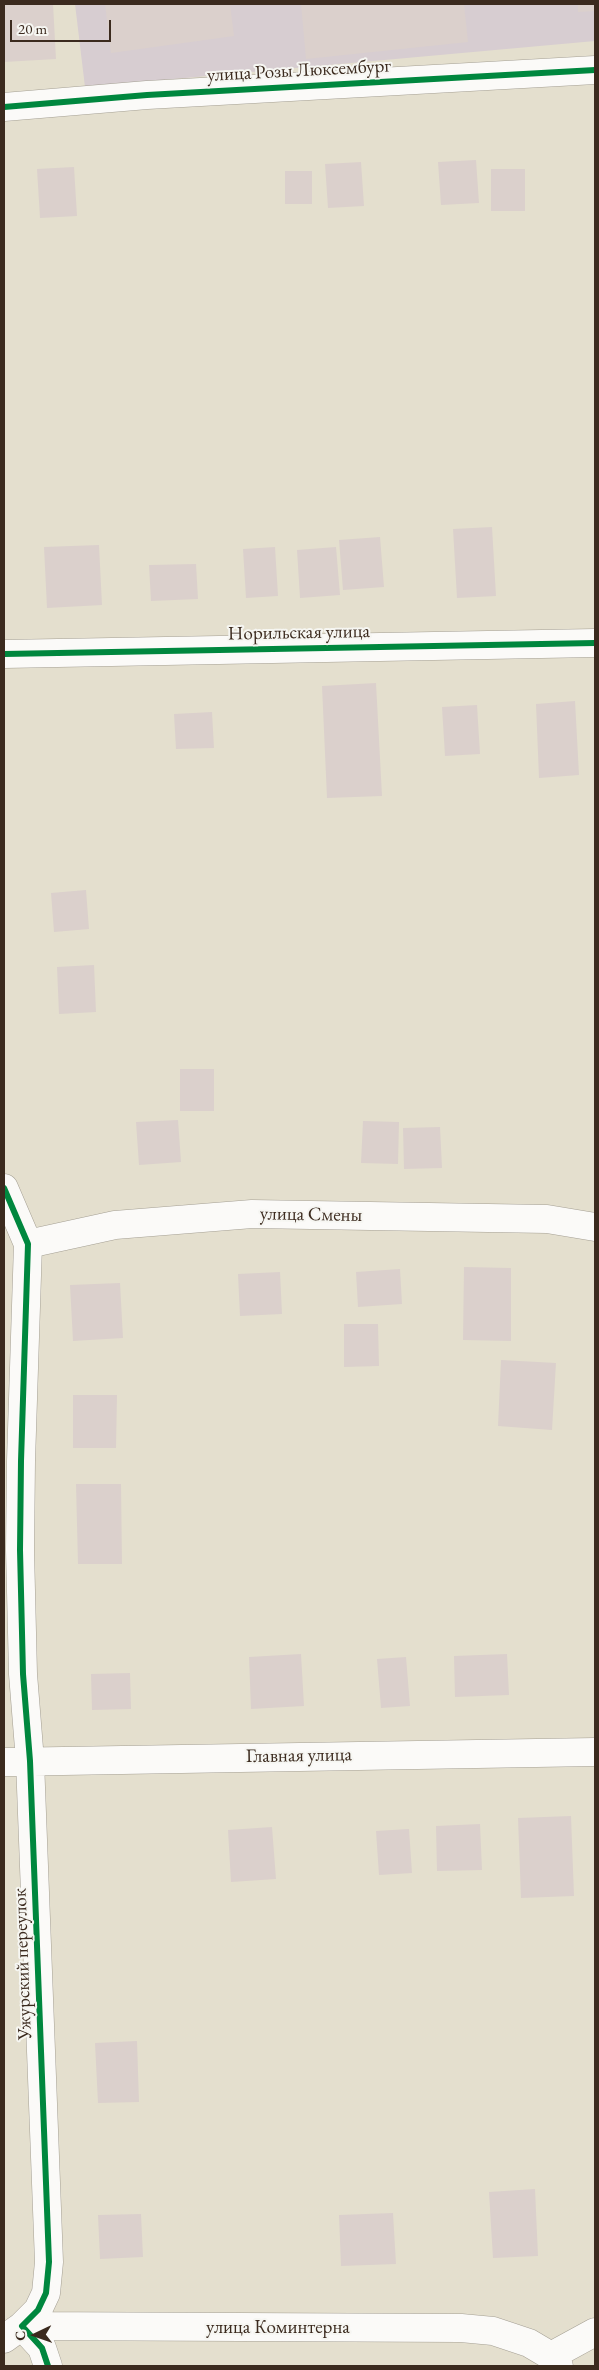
<!DOCTYPE html>
<html>
<head>
<meta charset="utf-8">
<style>
	body { margin:0 }
	#map { position:relative; width:599px; height:2370px; overflow:hidden; background:#e4dfce; font-family:"EB Garamond",serif }
	canvas { display:block }
	.frame { position:absolute; inset:0; border:5px solid #3b2a1e; pointer-events:none }
	.north { position:absolute; left:10px; top:2310px; width:50px; height:50px; -webkit-text-stroke:4px #f6f6f2; paint-order:stroke; rotate:267deg; font-size:14px; font-weight:700; line-height:20px; text-align:center; color:#3b2a1e }
	.north::after { content:''; display:block; margin:auto; width:18px; height:22px; background:#3b2a1e; clip-path:polygon(50% 0,100% 100%,50% 72%,0 100%) }
	.scale { position:absolute; left:10px; top:20px; width:101px; height:22px; box-sizing:border-box; border:2px solid #3b2a1e; border-top:0; padding-left:6px; font-size:15px; line-height:18px; white-space:nowrap; color:#3b2a1e; -webkit-text-stroke:4px #f6f6f2; paint-order:stroke }
</style>
</head>
<body>
<div id="map">
<canvas width="599" height="2370"></canvas>
<div class="frame"></div>
<div class="north">С</div>
<div class="scale">20 m</div>
</div>
<script>
const ctx = document.querySelector('canvas').getContext('2d');
ctx.lineJoin = 'round';
function fillPath(path, color) {
  ctx.fillStyle = color;
  ctx.fill(path, 'evenodd');
}
function poly(rows) {
  const path = new Path2D();
  for (const r of rows) {
    path.moveTo(r[0], r[1]);
    for (let i = 2; i < r.length; i += 2) path.lineTo(r[i], r[i + 1]);
  }
  return path;
}
function strokePath(path, color, width, dash) {
  ctx.strokeStyle = color;
  ctx.lineWidth = width;
  ctx.lineCap = dash ? 'butt' : 'round';
  ctx.setLineDash(dash || []);
  ctx.stroke(path);
}
function drawText(font, color, halo, rows, align = 'center') {
  ctx.font = font + ' "EB Garamond",serif';
  ctx.lineWidth = 4;
  ctx.setLineDash([]);
  ctx.textBaseline = 'middle';
  ctx.strokeStyle = halo;
  ctx.fillStyle = color;
  for (const [text, x, y, turn = 0] of rows) {
    ctx.save();
    ctx.translate(x, y);
    ctx.rotate((+turn || 0) * Math.PI / 180);
    ctx.textAlign = isNaN(turn) ? turn : align;
    if (halo) ctx.strokeText(text, 0, 0);
    ctx.fillText(text, 0, 0);
    ctx.restore();
  }
}
const industrial = poly([
	[75,4,595,4,595,41,85,87]
]);
const building = poly([
	[4,4,53,4,56,59,4,62],
	[105,4,230,4,234,36,111,53],
	[301,4,464,4,468,42,306,59],
	[578,4,595,4,595,11,578,12],
	[476,160,479,203,441,205,438,162],
	[361,162,364,206,328,208,325,164],
	[74,167,77,216,40,218,37,169],
	[491,169,525,169,525,211,491,211],
	[285,171,312,171,312,204,285,204],
	[492,527,496,596,457,598,453,529],
	[380,537,384,587,343,590,339,540],
	[99,545,102,605,47,608,44,547],
	[275,547,278,596,246,598,243,549],
	[336,547,340,595,300,598,297,550],
	[196,564,198,599,151,601,149,565],
	[376,683,382,796,327,798,322,686],
	[575,701,579,775,539,778,536,704],
	[477,705,480,754,445,756,442,707],
	[212,712,214,748,176,749,174,714],
	[86,890,89,929,54,932,51,893],
	[94,965,96,1012,59,1014,57,967],
	[180,1069,214,1069,214,1111,180,1111],
	[178,1120,181,1162,139,1165,136,1122],
	[363,1121,399,1122,398,1164,361,1163],
	[440,1127,442,1168,404,1169,403,1128],
	[464,1267,511,1268,511,1341,463,1340],
	[400,1269,402,1304,358,1307,356,1272],
	[280,1272,282,1314,240,1316,238,1274],
	[120,1283,123,1338,73,1341,70,1285],
	[344,1324,378,1324,379,1366,344,1367],
	[501,1360,556,1363,552,1430,498,1426],
	[73,1395,117,1395,116,1448,73,1448],
	[76,1484,121,1484,122,1564,78,1564],
	[301,1654,304,1706,251,1709,249,1657],
	[507,1654,509,1695,455,1697,454,1656],
	[406,1657,410,1706,381,1708,377,1659],
	[130,1673,131,1709,92,1710,91,1674],
	[571,1816,574,1896,521,1898,518,1818],
	[480,1824,482,1870,437,1871,436,1826],
	[272,1827,276,1879,231,1882,228,1830],
	[409,1829,412,1873,379,1875,376,1831],
	[137,2041,139,2102,98,2103,95,2043],
	[535,2189,538,2256,493,2258,489,2192],
	[393,2213,396,2264,341,2266,339,2215],
	[141,2214,143,2257,100,2259,98,2215]
]);
const minor = poly([
	[4,107,147,95,595,70],
	[4,654,595,643],
	[4,1188,28,1244,21,1461,20,1550,23,1674,30,1761,49,2262,46,2293,38,2310,22,2326,42,2348,48,2366],
	[28,1244,115,1225,252,1214,547,1219,595,1227],
	[4,1762,595,1752],
	[4,2339,22,2326,461,2328,493,2331,529,2343,551,2356,559,2366],
	[551,2356,595,2332]
]);
const cycleway = poly([
	[4,107,147,95,595,70],
	[4,654,595,643],
	[4,1188,28,1244,21,1461,20,1550,23,1674,30,1761,49,2262,46,2293,38,2310,22,2326,42,2348,48,2366]
]);
const streetNames = [
	["улица Розы Люксембург",299,71,-3],
	["Норильская улица",299,633,-1],
	["улица Смены",311,1215,1],
	["Главная улица",299,1756,-1],
	["Ужурский переулок",23,1964,-92],
	["улица Коминтерна",278,2328]
];
fillPath(industrial, '#d7cdd1');
fillPath(building, '#dbd0cc');
strokePath(minor, '#a49f93', 29);
strokePath(minor, '#fbfaf8', 28);
strokePath(cycleway, '#00873e', 6);
drawText('19px', '#3b2a1e', '#f6f6f2', streetNames);
</script>
</body>
</html>
